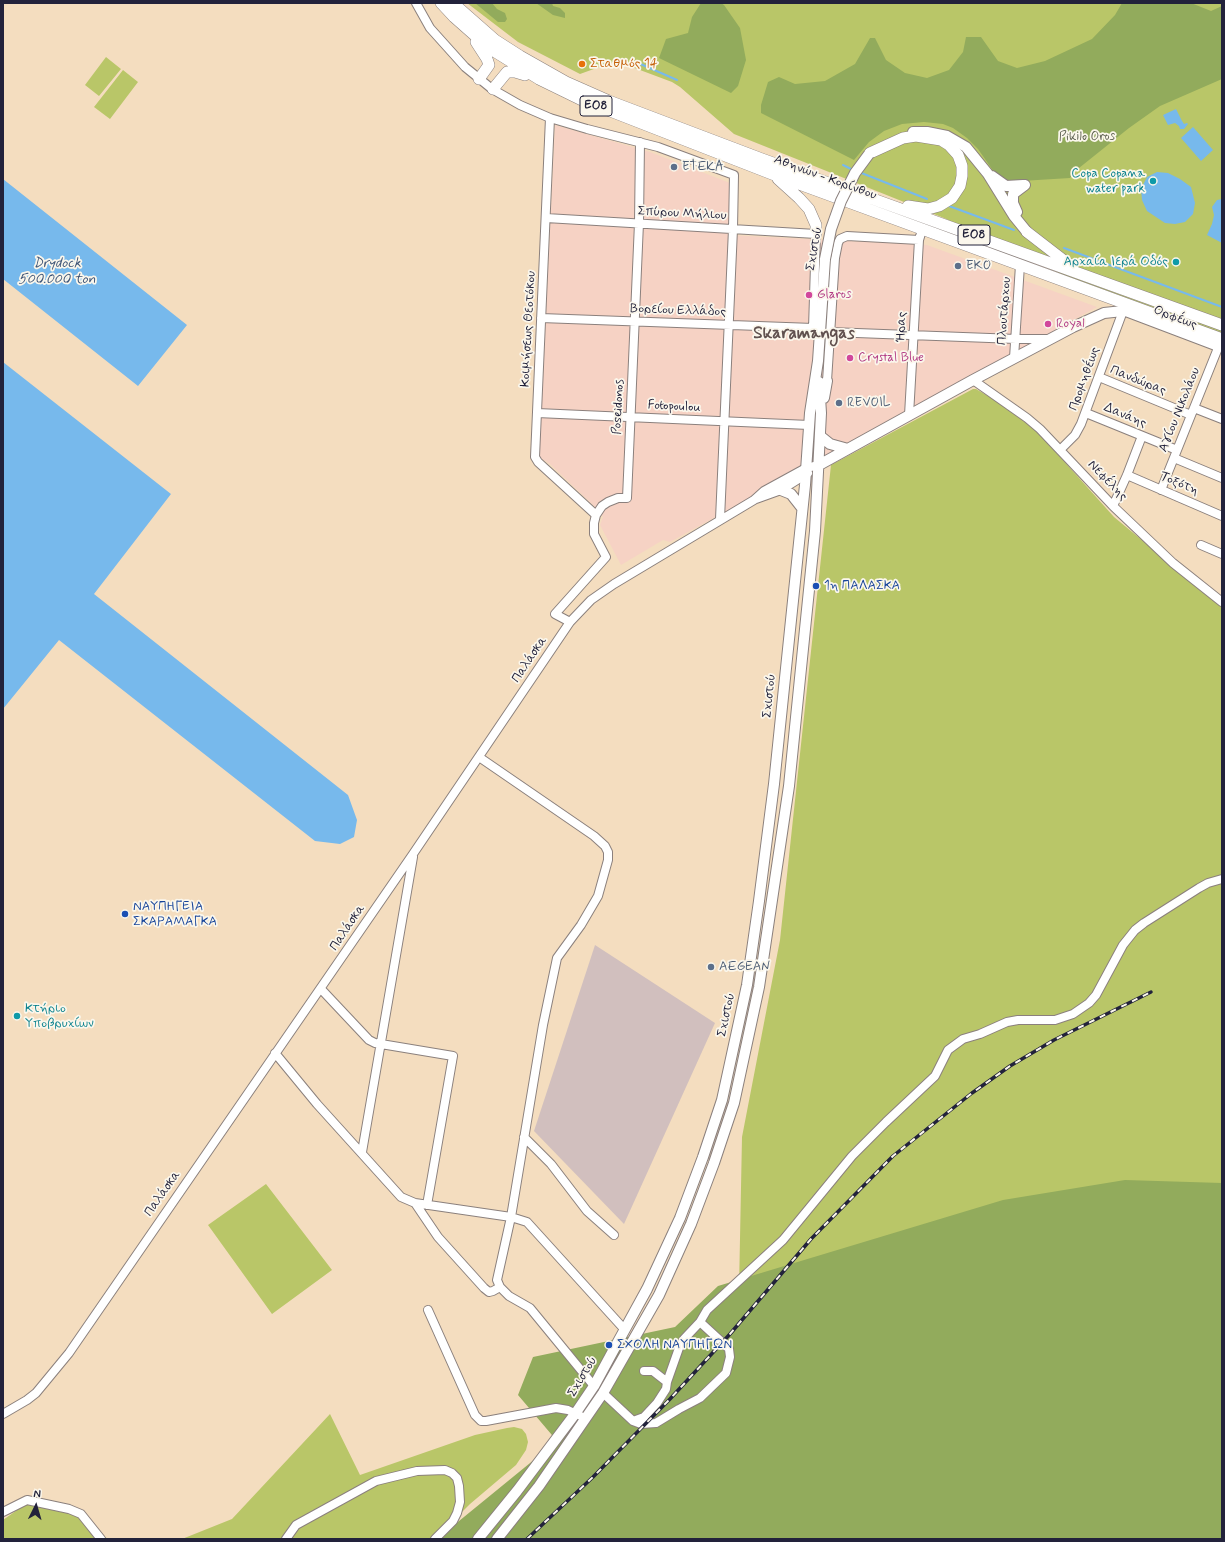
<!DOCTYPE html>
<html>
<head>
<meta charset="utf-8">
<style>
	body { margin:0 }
	#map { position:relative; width:1225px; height:1542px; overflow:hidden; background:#f4ddbf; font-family:Mynerve,sans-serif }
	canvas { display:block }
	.frame { position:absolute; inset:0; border:4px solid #22223b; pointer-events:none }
	.north { position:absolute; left:16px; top:1486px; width:40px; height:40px; -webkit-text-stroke:3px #fbf7ec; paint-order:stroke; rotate:5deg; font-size:11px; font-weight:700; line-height:16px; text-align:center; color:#22223b }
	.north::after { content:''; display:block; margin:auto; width:14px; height:18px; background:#22223b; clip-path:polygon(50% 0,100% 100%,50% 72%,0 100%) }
</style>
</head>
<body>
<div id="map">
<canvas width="1225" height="1542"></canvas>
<div class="frame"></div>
<div class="north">N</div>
</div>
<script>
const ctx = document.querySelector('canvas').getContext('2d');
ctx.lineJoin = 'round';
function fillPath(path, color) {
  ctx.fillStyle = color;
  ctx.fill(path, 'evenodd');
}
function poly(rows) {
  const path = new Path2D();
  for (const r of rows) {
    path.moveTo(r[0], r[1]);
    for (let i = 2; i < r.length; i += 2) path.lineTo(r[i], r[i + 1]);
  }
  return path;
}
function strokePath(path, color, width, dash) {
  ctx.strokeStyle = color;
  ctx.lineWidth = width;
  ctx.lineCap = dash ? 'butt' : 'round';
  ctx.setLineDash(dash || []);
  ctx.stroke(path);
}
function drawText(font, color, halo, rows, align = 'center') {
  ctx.font = font + ' Mynerve,sans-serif';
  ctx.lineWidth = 3.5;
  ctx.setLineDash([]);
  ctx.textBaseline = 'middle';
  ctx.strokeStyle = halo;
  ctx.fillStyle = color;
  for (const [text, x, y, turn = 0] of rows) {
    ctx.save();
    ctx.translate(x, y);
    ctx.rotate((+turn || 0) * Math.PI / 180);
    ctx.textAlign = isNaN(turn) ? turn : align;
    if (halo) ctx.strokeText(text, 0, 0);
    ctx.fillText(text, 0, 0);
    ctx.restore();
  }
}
const built = poly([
	[555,125,650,152,730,183,728,235,927,245,1097,307,670,542,663,540,621,565,600,525,603,517,594,506,550,464,539,457]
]);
const industrial = poly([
	[595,945,715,1023,624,1224,534,1131]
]);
const green = poly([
	[467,3,1222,3,1222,336,1166,324,944,218,734,134,680,87,672,82,616,61,580,74,518,42],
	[106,57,121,69,99,96,85,85],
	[123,70,138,82,110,119,94,107],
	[973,389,976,389,993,399,1036,430,1114,517,1207,594,1222,605,1222,1539,597,1539,738,1340,742,1137,780,940,831,465],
	[266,1184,332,1270,272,1314,208,1225],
	[330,1414,360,1475,475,1435,507,1428,514,1427,522,1429,526,1434,528,1442,526,1450,516,1465,470,1504,435,1539,182,1539,232,1519],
	[30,1501,77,1516,108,1539,3,1539,3,1520]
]);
const forest = poly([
	[475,3,492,3,497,9,505,13,507,19,505,22,498,22],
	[536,3,552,3,553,6,560,8,565,13,565,18,553,15],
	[701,3,721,3,724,5,740,28,746,60,738,86,731,93,659,58,666,39,688,33,692,17],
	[1122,3,1191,3,1211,11,1222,6,1222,79,1160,106,1129,128,1074,172,1070,178,1005,182,994,172,978,149,967,138,953,128,943,124,924,122,902,124,884,131,869,142,854,160,761,113,761,105,768,82,779,77,795,84,825,81,855,64,870,38,875,38,886,60,905,73,927,78,949,70,963,52,966,37,981,37,998,61,1017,68,1045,61,1092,39,1115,15],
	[1125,1180,1222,1183,1222,1539,437,1539,557,1441,518,1395,533,1357,675,1327,718,1286,1003,1200]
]);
const water = poly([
	[1176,109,1182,121,1184,124,1187,123,1188,124,1184,129,1180,129,1179,126,1175,123,1168,125,1163,115],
	[1193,127,1213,150,1201,161,1181,138],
	[1157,172,1168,173,1180,179,1191,187,1195,203,1193,214,1185,222,1175,224,1165,223,1147,211,1142,200,1141,189,1147,177],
	[3,179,187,325,138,386,3,279],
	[1222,199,1222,243,1207,235,1212,224,1214,215,1212,207,1217,200],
	[3,362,171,494,94,594,348,795,357,820,354,837,340,844,315,841,59,640,3,709]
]);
const stream = poly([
	[636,62,677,80],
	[843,165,853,170],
	[859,172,927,199],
	[949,206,1014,230],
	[1064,248,1222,307]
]);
const minor = poly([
	[416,3,430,28,465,67,492,89,520,105,550,118,587,129,658,147,734,175,733,229,720,519],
	[550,118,535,457,538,462,596,515],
	[541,318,813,328,816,234,546,218],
	[830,332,1016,339,1049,339],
	[1014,358,1020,265],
	[1099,377,1191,415],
	[973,380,1027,418,1040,429,1113,506,1173,563,1222,602],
	[827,381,835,258,838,243,840,239,847,236,919,240,922,230],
	[1194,408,1222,419],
	[537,413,809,425],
	[1086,413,1177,450],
	[909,415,919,240],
	[1060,450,1075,435,1081,424,1123,311,1218,347],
	[1174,458,1222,478],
	[1127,475,1222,516],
	[1161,490,1220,343],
	[756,499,781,490,808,473],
	[1113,506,1127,475,1142,436],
	[1201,545,1222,554],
	[570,622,555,614,606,557,594,534,594,523,596,515,602,506,608,502,618,498,627,498,639,223,640,142],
	[479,757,594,836,605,846,608,852,608,860,598,896,581,925,557,958,543,1025,511,1217,497,1280,500,1287,509,1296,530,1308,594,1386],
	[321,989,369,1040,375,1043,453,1056,427,1205],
	[275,1053,317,1104,401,1197,415,1203,511,1217,527,1222,625,1330],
	[524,1137,551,1164,587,1211,614,1235],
	[362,1152,413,857],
	[415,1203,438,1237,484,1288,489,1292,493,1291,500,1287],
	[428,1310,475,1415,481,1421,486,1421,556,1408,568,1410,585,1418],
	[644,1371,653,1371,667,1382],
	[603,1393,633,1421,641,1424,656,1423,679,1409,700,1398,726,1373,730,1357,729,1349,725,1345,700,1322],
	[3,1414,27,1400,36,1393,69,1353,413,854,570,622,591,600,614,584,754,500,764,491,806,468,819,465],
	[633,1421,644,1417,657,1403,666,1389,667,1382,679,1348,684,1339,700,1322,707,1310,783,1240,852,1156,886,1122,935,1076,948,1050,963,1039,980,1034,1007,1022,1018,1020,1055,1020,1073,1014,1089,1003,1096,995,1123,945,1135,930,1144,923,1199,888,1208,883,1222,879],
	[3,1512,27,1500,69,1509,81,1514,101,1539],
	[286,1539,296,1525,376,1481,417,1471,445,1470,452,1473,457,1478,459,1486,460,1502,457,1513,453,1521,435,1539]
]);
const major = poly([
	[913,132,927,132,947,136,966,147,988,174,1014,216,1027,232],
	[992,176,1006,186,1023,185],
	[1017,212,1013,203,1013,194,1025,185],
	[824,398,827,381],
	[820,436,830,444,848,449],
	[819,465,973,380,1073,327,1104,313,1123,311],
	[781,490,791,494,802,508],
	[478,1539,517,1491,575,1414,594,1386,613,1351,647,1289,680,1218,703,1157,722,1100,747,985,759,901,774,784,805,485,810,413,818,361,825,259],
	[497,1539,539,1486,603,1393,659,1295,691,1224,714,1163,734,1103,759,987,789,786,815,531,821,413,819,382]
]);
const highway = poly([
	[441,3,454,17,489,48,539,79,582,100,772,174,1222,339],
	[453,3,495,40,520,56,566,82,609,101,762,159,1222,325],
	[476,42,487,59,489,65,479,79],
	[493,89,507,72,515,72,525,75],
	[870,153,903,138,916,136,941,140,949,145,958,155,962,166,962,176,960,186,952,198,939,206,928,209,908,206],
	[778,179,799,198,809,209,816,225,816,234],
	[1027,232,1071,266]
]);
const rail = poly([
	[527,1539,593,1477,670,1399,730,1334,811,1239,893,1156,972,1093,1010,1066,1054,1040,1151,992]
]);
const majorBridge = poly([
	[825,259,831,229,841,201,855,173,869,154]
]);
const markers = [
	[582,64,4,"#e8710a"],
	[674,167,4,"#5c6f8a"],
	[1153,181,4,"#0f9aa8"],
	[1176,262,4,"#0f9aa8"],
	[958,266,4,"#5c6f8a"],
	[809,295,4,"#d1479c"],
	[1048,324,4,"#d1479c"],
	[850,358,4,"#d1479c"],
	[839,403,4,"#5c6f8a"],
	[816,586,4,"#1a4fb4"],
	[125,914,4,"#1a4fb4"],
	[711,967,4,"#5c6f8a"],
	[17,1016,4,"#0f9aa8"],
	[609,1345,4,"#1a4fb4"]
];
const shields = [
	[596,106,32],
	[974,235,32]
];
const shieldNames = [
	["ΕΟ8",596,106],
	["ΕΟ8",974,235]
];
const foodNames = [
	["Σταθμός 14",590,64]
];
const parkNames = [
	["Pikilo Oros",1087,137]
];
const serviceNames = [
	["ETEKA",682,167],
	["EKO",966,266],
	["REVOIL",847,403],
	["AEGEAN",719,967]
];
const cultureNames = [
	["Copa Copana",1145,174],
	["water park",1145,189],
	["Αρχαία Ιερά Οδός",1168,262],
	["Κτήριο",25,1009,"left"],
	["Υποβρυχίων",25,1024,"left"]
];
const streetNames = [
	["Αθηνών - Κορίνθου",825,178,20],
	["Σπύρου Μήλιου",682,214,3],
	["Σχιστού",815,249,-80],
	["Βορείου Ελλάδος",678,311,2],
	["Πλουτάρχου",1005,311,-86],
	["Ορφέως",1175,318,21],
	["Ήρας",902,327,-87],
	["Κοιμήσεως Θεοτόκου",529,329,-87],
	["Προμηθέως",1085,379,-70],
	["Πανδώρας",1138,381,22],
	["Poseidonos",619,407,-87],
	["Fotopoulou",674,407,3],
	["Αγίου Νικολάου",1180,410,-68],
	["Δανάης",1125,416,23],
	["Νεφέλης",1107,481,46],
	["Τοξότη",1179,484,23],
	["Παλάσκα",530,660,-56],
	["Σχιστού",770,696,-84],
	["Παλάσκα",348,928,-56],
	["Σχιστού",727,1015,-78],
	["Παλάσκα",163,1194,-55],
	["Σχιστού",583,1377,-59]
];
const hotelNames = [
	["Glaros",817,295],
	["Royal",1056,324],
	["Crystal Blue",858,358]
];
const transitNames = [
	["1η ΠΑΛΑΣΚΑ",824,586],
	["ΝΑΥΠΗΓΕΙΑ",133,907],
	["ΣΚΑΡΑΜΑΓΚΑ",133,922],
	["ΣΧΟΛΗ ΝΑΥΠΗΓΩΝ",617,1345]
];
const waterNames = [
	["Drydock",57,264],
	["500.000 ton",57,280]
];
const districtNames = [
	["Skaramangas",804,334]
];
fillPath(built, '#f6d2c4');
fillPath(industrial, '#d1bfbe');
fillPath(green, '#b9c668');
fillPath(forest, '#92ab5c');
fillPath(water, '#77b9ec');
strokePath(stream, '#77b9ec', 2);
strokePath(minor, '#8b807d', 10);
strokePath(major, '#8b807d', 12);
strokePath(highway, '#8b807d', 12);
strokePath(minor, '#fff', 8);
strokePath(major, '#fff', 10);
strokePath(highway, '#fff', 11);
strokePath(rail, '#22223b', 3.5);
strokePath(rail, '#fbf7ec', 2, [6]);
strokePath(majorBridge, '#8b807d', 12, []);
strokePath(majorBridge, '#fff', 10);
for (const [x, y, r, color] of markers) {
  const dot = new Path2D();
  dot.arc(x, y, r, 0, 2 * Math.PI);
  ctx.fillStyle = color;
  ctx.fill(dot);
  strokePath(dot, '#fbf7ec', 1.5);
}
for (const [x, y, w] of shields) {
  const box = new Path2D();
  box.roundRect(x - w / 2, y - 10, w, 20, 3);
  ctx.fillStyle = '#fbf7ec';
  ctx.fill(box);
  strokePath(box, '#22223b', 1);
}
drawText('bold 12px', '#22223b', null, shieldNames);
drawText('13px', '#c56008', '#fbf7ec', foodNames, 'left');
drawText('13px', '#575b4b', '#fbf7ec', parkNames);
drawText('13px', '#4e5e75', '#fbf7ec', serviceNames, 'left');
drawText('13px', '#0d838f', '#fbf7ec', cultureNames, 'right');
drawText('13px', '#22223b', '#fbf7ec', streetNames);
drawText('13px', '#b23c85', '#fbf7ec', hotelNames, 'left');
drawText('13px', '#164399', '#fbf7ec', transitNames, 'left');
drawText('italic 14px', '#405779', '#fbf7ec', waterNames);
drawText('bold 17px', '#61514f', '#fbf7ec', districtNames);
</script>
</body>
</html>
